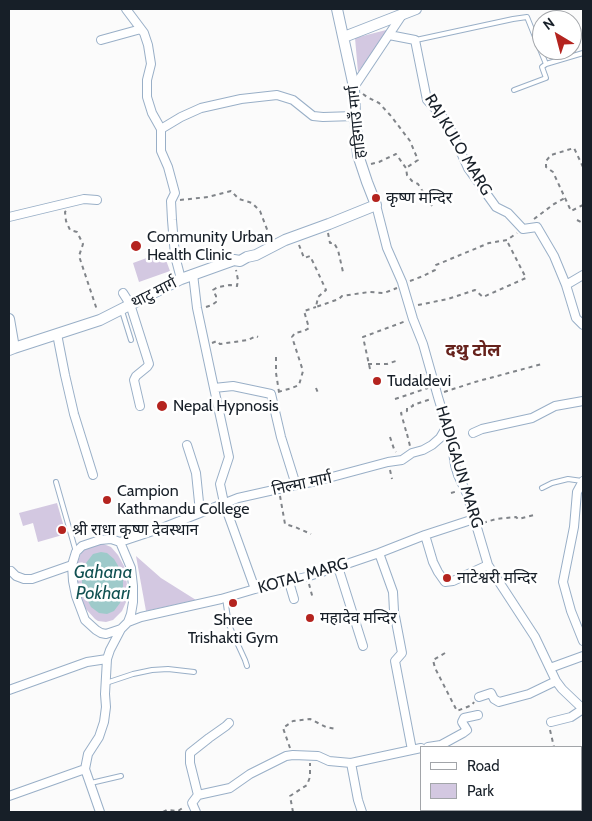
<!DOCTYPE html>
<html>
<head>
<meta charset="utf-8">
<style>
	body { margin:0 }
	#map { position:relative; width:592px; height:821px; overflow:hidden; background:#fbfbfb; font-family:Cabin,sans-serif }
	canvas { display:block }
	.frame { position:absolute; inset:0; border:10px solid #171f28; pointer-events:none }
	.legend { position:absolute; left:420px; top:746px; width:162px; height:65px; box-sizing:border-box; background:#fff; border:1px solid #a2a5a9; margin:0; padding:6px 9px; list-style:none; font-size:15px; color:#171f28 }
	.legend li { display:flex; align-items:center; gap:10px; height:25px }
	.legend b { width:25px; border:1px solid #a2a5a9 }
	.north { position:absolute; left:532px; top:10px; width:50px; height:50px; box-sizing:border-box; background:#fff; border:1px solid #a2a5a9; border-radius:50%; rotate:323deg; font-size:14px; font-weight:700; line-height:20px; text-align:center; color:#171f28 }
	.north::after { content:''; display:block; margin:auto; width:18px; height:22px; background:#b4241f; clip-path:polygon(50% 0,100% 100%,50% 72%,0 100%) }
</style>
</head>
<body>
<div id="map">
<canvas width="592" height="821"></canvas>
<div class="frame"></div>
<ul class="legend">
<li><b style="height:6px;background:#fff"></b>Road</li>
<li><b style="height:14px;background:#d3c8e1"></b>Park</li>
</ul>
<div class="north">N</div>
</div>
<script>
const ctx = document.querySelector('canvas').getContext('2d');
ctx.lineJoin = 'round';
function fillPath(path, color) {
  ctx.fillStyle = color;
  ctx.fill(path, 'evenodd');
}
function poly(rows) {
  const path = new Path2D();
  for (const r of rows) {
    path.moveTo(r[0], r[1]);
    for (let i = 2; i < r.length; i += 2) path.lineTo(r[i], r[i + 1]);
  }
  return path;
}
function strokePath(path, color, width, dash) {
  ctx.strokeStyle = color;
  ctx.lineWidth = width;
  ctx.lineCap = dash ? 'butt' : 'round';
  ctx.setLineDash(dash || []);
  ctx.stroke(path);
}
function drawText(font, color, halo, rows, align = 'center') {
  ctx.font = font + ' Cabin,"Noto Sans Devanagari",sans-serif';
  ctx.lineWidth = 5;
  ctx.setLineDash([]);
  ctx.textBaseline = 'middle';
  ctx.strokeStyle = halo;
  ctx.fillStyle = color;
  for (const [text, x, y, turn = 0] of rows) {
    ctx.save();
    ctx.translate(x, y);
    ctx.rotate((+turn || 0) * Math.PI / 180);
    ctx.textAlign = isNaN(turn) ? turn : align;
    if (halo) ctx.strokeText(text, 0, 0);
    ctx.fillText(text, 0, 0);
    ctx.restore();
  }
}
const green = poly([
	[390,29,358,72,355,38],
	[163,252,170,271,139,282,133,263],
	[57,503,66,534,38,542,33,523,23,526,19,513],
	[101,543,111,547,118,555,125,568,127,585,126,602,122,611,113,620,106,622,98,621,95,619,85,608,79,595,76,570,77,564,81,553,88,547],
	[136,556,161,578,196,600,146,611]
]);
const water = poly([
	[101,552,107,553,114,559,120,569,123,580,123,593,120,603,114,611,107,614,99,613,91,607,86,597,82,586,82,574,86,563,93,554]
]);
const path = poly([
	[363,94,367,97,379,103,391,116,410,141,418,160,406,168],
	[371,164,379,162,396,154,406,168,407,175,412,181,418,184,432,206],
	[583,167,574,148,551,155,546,161,546,167,553,172,571,211,583,205],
	[180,200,208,197,231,191,239,199,252,203,260,211,270,237],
	[66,211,65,212,66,221,70,230,77,232,83,244,79,256,97,310],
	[534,219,554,204,565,198],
	[577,220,583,223],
	[328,233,330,243,334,243,338,250,343,272],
	[299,245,304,258,310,256,314,264,326,290,318,297,316,307,339,299,342,296,369,292,384,293,397,288],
	[410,281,423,276,435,270,436,265,489,243,507,240,517,233],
	[418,305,448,299,475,290,483,297,526,278,507,241],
	[206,307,212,305,216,302,216,296,213,290,218,287,230,285,237,286,238,280,236,270],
	[212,343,217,341,220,344,248,340,256,336,258,337],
	[276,357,276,373,279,392],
	[368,364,387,364,396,361],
	[370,369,363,337,406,321],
	[405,386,417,382,415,377,424,374],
	[316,388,318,393],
	[278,392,292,388,299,385,303,371,292,337,295,333,304,331,309,328,304,311,316,307],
	[444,392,475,382,542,364],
	[395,399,428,388],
	[406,431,401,413,407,411,407,408,413,406,413,405,431,399],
	[407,434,410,446],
	[390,437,394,449,396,452],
	[390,470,392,479],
	[451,493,458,491],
	[280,496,285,524,295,527,311,534],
	[483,523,496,519,516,517,518,519,534,515],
	[309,584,313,599],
	[445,653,433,660,435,668,457,711,472,705,474,702],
	[550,730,554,747],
	[290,748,283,728,293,721,310,719,326,727,336,729],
	[486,810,487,812],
	[163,812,167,810,178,811,184,807],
	[293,812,290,796,307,785,310,777,310,763],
	[439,812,447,810]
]);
const lane = poly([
	[416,40,513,19,527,17,546,64,583,53],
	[514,90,546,78,542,67,546,64],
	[122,311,131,340],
	[56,482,76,552],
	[542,488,552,483,568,479,582,481],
	[225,598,229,625,245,660,247,666],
	[106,683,133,674,152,670,168,669,194,672],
	[91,783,121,776]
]);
const street = poly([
	[126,9,144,33,148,45,151,64,147,80,147,97,152,113,161,129,161,151,168,167,175,193,171,201,172,220,175,256,181,279],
	[389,35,415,40,427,100,447,122,468,168,496,207,508,213,523,229,537,227,554,256,566,285,576,318,583,325],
	[101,40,141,29],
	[354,87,402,15],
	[161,129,181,117,201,108,241,99,277,95,293,100,313,116,323,117,355,116],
	[376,205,387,248,402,282,413,319,423,344,438,397,451,440,455,465,458,475,467,494,488,565,535,637,556,681,562,689,583,709],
	[9,217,84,199,97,200],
	[193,274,197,308,214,388,229,457,220,484,224,503,255,589],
	[566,285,583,275],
	[123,293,130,304,149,364,147,367,136,376,134,380,140,406],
	[57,334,65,375,74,414,93,475],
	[214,388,233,386,271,394,281,437,296,485],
	[473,433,482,429,532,418,555,406,583,401],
	[187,445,196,473,200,512],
	[583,481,577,492,574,527,563,582,571,611,583,641],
	[425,535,433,562,438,572,445,582,453,581,488,565],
	[111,539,120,542,131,568,133,586,133,602,131,614,128,622,121,629,106,634,101,633,96,630,85,620,76,596,73,581,72,565,76,552,82,546,100,540,111,539],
	[120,542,162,528,238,498,296,485,317,481,388,462,402,460,412,453,423,450,432,445,440,438,447,426],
	[379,553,393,592,394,611,402,653,395,661,412,750],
	[338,567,363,646],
	[11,571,16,576,24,579,32,579,72,565],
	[289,582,294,599],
	[128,622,141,617,221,599,255,589,306,577,338,567,379,553,425,535,474,519],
	[550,668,583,656],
	[9,690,87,662,107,659],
	[479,697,491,693,494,699,499,702,529,694,556,681],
	[551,722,571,717,583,709],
	[428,747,441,745,463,733,467,730,462,722,464,718,478,715],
	[351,763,421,748],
	[85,769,88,754,99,737,104,722,106,707,105,694,107,659,110,650,121,629],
	[581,778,583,778],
	[198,795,230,788,250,774,286,756,293,755,318,756,329,761,351,763,358,800,362,812],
	[9,796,85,769,100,812],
	[196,812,192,803,198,795,190,763,190,753,209,738,226,726,229,723]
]);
const secondary = poly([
	[344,37,416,9],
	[9,319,14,348,9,350],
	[14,348,100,320,181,279,234,260,240,261,247,257,256,255,285,240,329,224,376,205,367,182,358,155,355,116,354,87,337,9]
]);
const markers = [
	[376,198,5,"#b4241f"],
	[136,246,6,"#b4241f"],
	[377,381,5,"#b4241f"],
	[162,406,6,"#b4241f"],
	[107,500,5,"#b4241f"],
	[62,530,5,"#b4241f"],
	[447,578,5,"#b4241f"],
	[233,603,5,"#b4241f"],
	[310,618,5,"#b4241f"]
];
const streetNames = [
	["हाडिगाउँ मार्ग",357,122,-96],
	["RAJ KULO MARG",458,145,59],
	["थाटु मार्ग",154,293,-27],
	["HADIGAUN MARG",459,467,73],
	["निल्मा मार्ग",302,484,-12],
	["KOTAL MARG",303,576,-16]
];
const poiNames = [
	["कृष्ण मन्दिर",386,198],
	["Community Urban",147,237],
	["Health Clinic",147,255],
	["Tudaldevi",387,381],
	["Nepal Hypnosis",173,406],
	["Campion",117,491],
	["Kathmandu College",117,509],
	["श्री राधा कृष्ण देवस्थान",72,530],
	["नाटेश्वरी मन्दिर",457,578],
	["महादेव मन्दिर",320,618],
	["Shree",233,620,"center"],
	["Trishakti Gym",233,638,"center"]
];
const neighbourhoodNames = [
	["दथु टोल",473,351]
];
const waterNames = [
	["Gahana",103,573],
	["Pokhari",103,594]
];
fillPath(green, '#d3c8e1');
fillPath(water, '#9ecaca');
strokePath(lane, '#99afc7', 6);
strokePath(street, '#99afc7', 10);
strokePath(secondary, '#99afc7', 12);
strokePath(path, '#808489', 2, [4, 4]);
strokePath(lane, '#fff', 4);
strokePath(street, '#fff', 8);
strokePath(secondary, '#fff', 10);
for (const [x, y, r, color] of markers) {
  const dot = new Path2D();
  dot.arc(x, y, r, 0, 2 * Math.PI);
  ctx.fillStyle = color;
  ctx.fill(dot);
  strokePath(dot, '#fff', 2);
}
drawText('16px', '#171f28', '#fff', streetNames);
drawText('16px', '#171f28', '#fff', poiNames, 'left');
drawText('bold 18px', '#66221c', '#fff', neighbourhoodNames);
drawText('italic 18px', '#115152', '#fff', waterNames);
</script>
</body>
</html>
